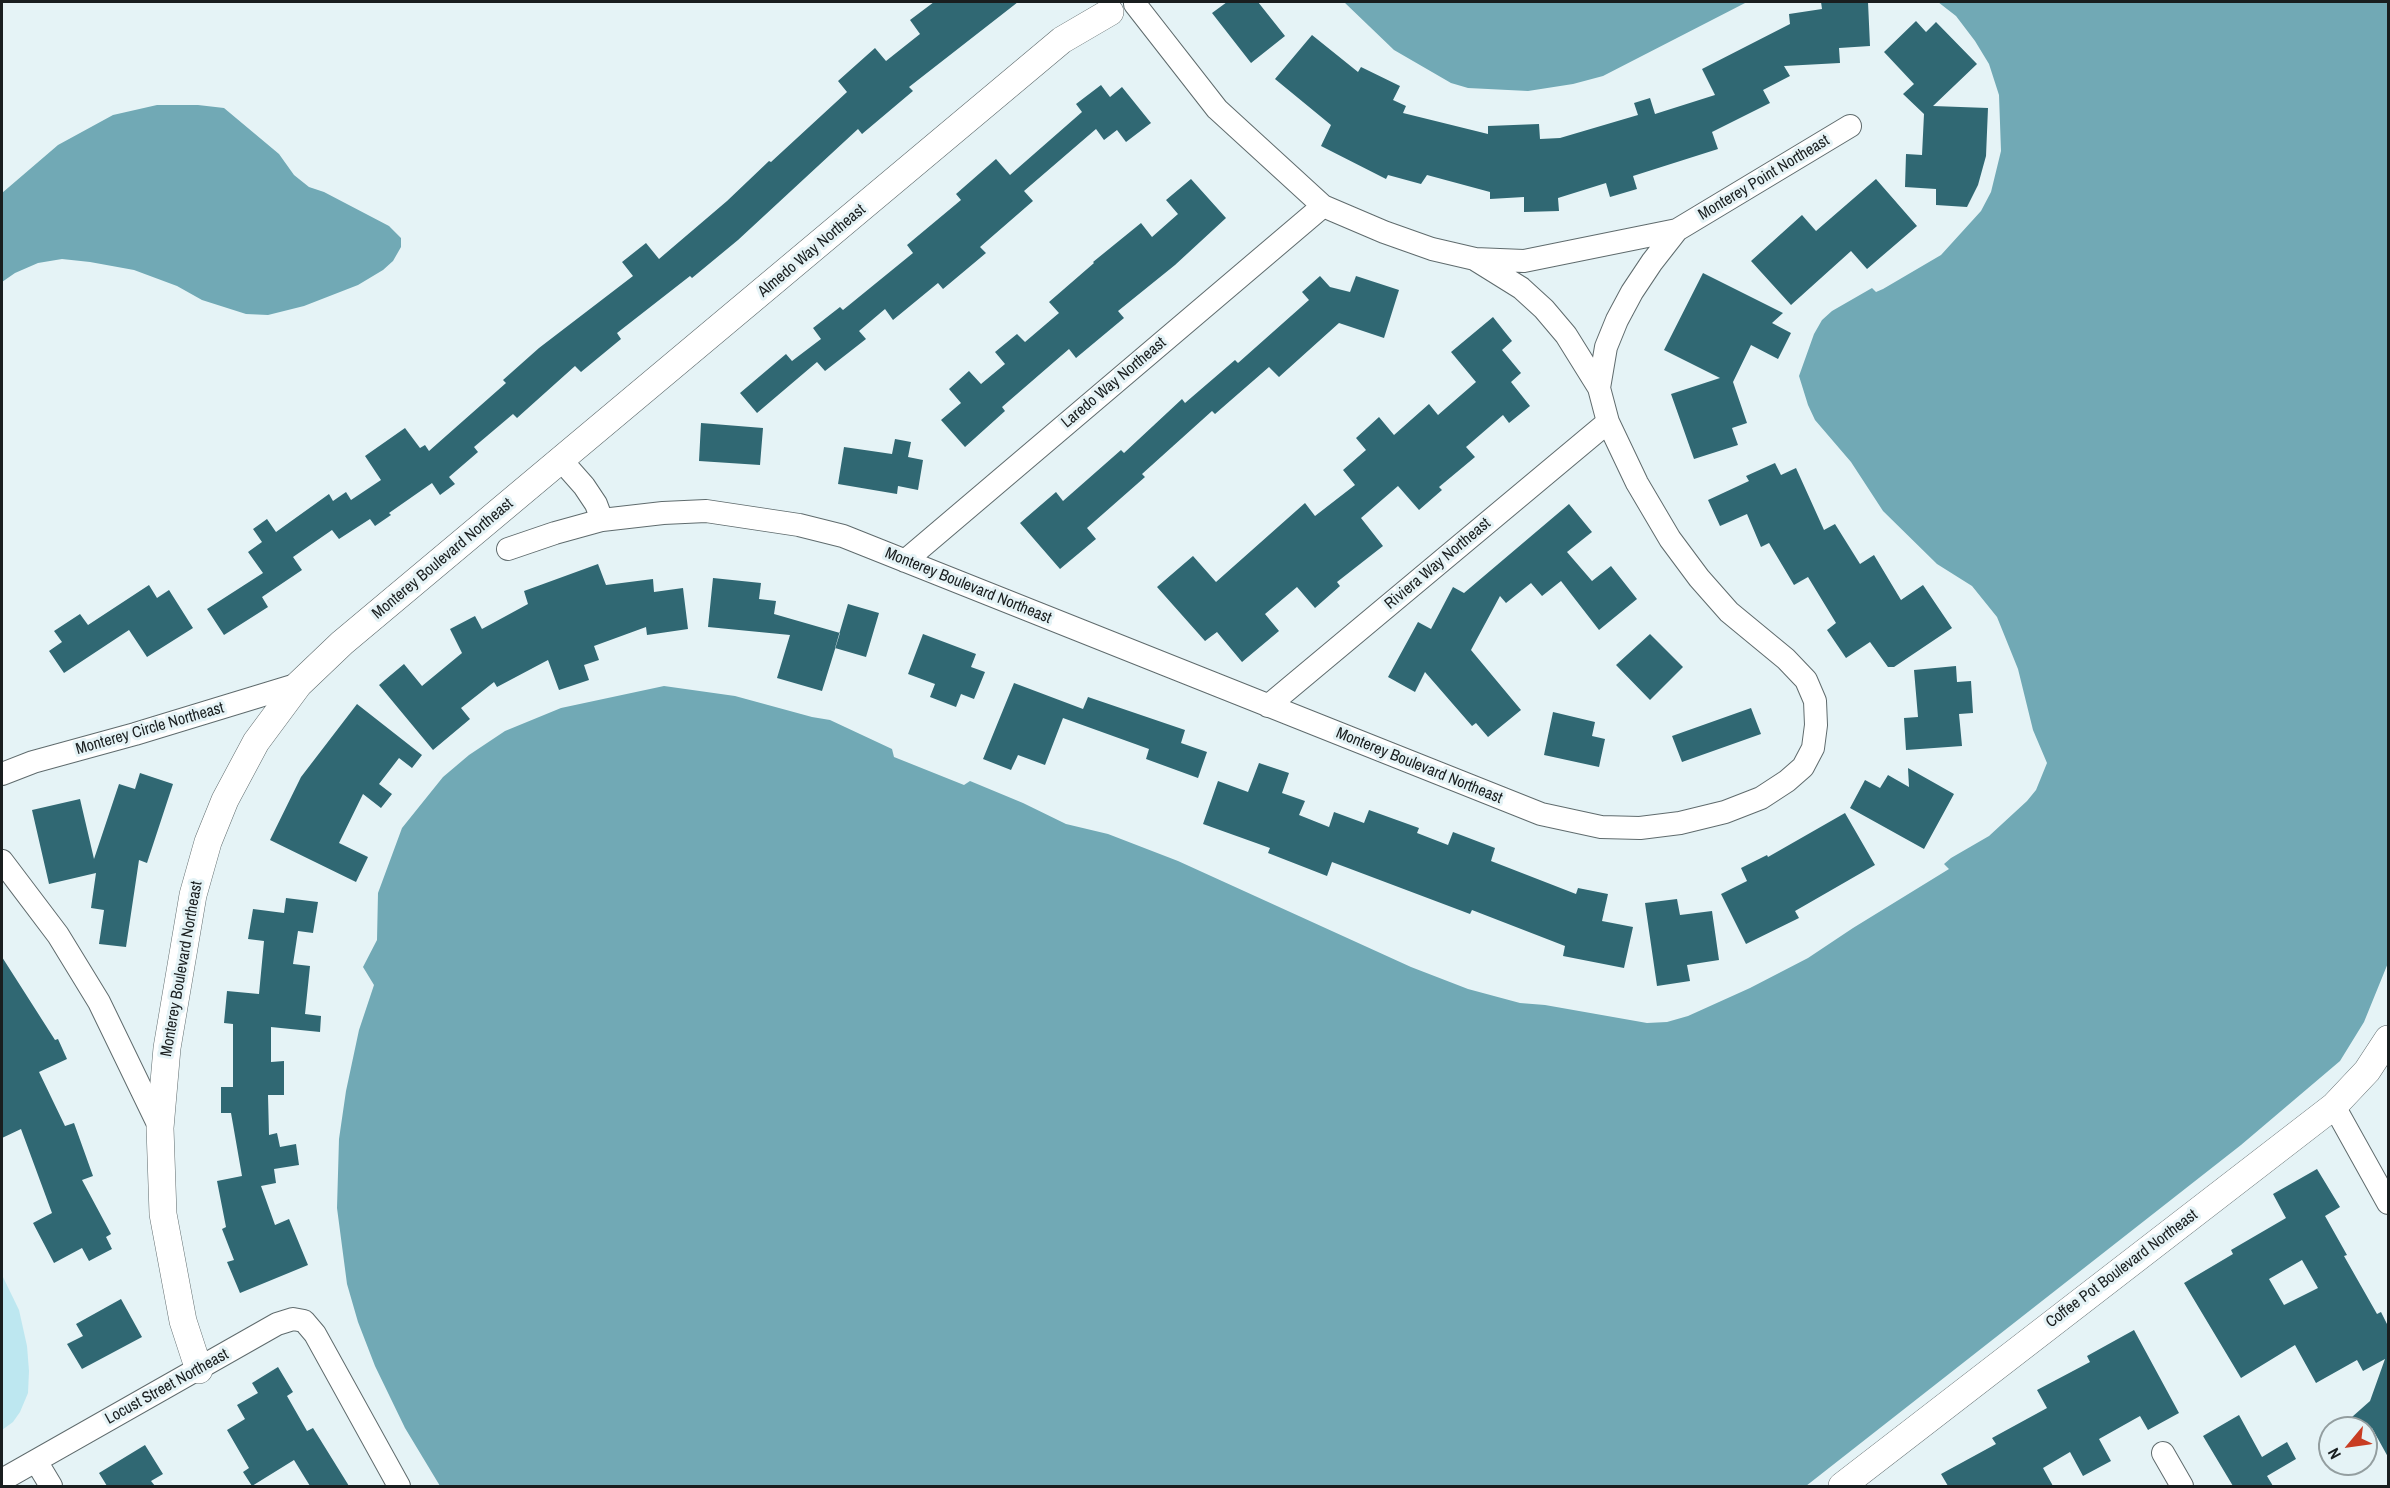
<!DOCTYPE html>
<html>
<head>
<meta charset="utf-8">
<style>
	body { margin:0 }
	#map { position:relative; width:2390px; height:1488px; overflow:hidden; background:#e5f3f6; font-family:"Archivo Narrow",sans-serif }
	canvas { display:block }
	.frame { position:absolute; inset:0; border:3px solid #191e1f; pointer-events:none }
	.north { position:absolute; left:2318px; top:1416px; width:60px; height:60px; box-sizing:border-box; background:#e5f3f6; border:2px solid #939ea0; border-radius:50%; rotate:241deg; font-size:16px; font-weight:700; line-height:24px; text-align:center; color:#191e1f }
	.north::after { content:''; display:block; margin:auto; width:21px; height:27px; background:#c83d23; clip-path:polygon(50% 0,100% 100%,50% 72%,0 100%) }
</style>
</head>
<body>
<div id="map">
<canvas width="2390" height="1488"></canvas>
<div class="frame"></div>
<div class="north">N</div>
</div>
<script>
const ctx = document.querySelector('canvas').getContext('2d');
ctx.lineJoin = 'round';
function fillPath(path, color) {
  ctx.fillStyle = color;
  ctx.fill(path, 'evenodd');
}
function poly(rows) {
  const path = new Path2D();
  for (const r of rows) {
    path.moveTo(r[0], r[1]);
    for (let i = 2; i < r.length; i += 2) path.lineTo(r[i], r[i + 1]);
  }
  return path;
}
function strokePath(path, color, width, dash) {
  ctx.strokeStyle = color;
  ctx.lineWidth = width;
  ctx.lineCap = dash ? 'butt' : 'round';
  ctx.setLineDash(dash || []);
  ctx.stroke(path);
}
function drawText(font, color, halo, rows, align = 'center') {
  ctx.font = font + ' "Archivo Narrow",sans-serif';
  ctx.lineWidth = 6;
  ctx.setLineDash([]);
  ctx.textBaseline = 'middle';
  ctx.strokeStyle = halo;
  ctx.fillStyle = color;
  for (const [text, x, y, turn = 0] of rows) {
    ctx.save();
    ctx.translate(x, y);
    ctx.rotate((+turn || 0) * Math.PI / 180);
    ctx.textAlign = isNaN(turn) ? turn : align;
    if (halo) ctx.strokeText(text, 0, 0);
    ctx.fillText(text, 0, 0);
    ctx.restore();
  }
}
const green = poly([
	[2,1275,19,1310,27,1346,29,1371,28,1393,20,1412,13,1422,2,1430]
]);
const water = poly([
	[1344,2,1747,2,1603,76,1573,84,1528,91,1468,88,1451,83,1394,50],
	[1938,2,2388,2,2388,963,2364,1022,2340,1061,2241,1145,1806,1486,440,1486,405,1428,375,1366,358,1322,347,1284,337,1208,339,1139,346,1091,359,1030,374,985,363,967,377,940,378,893,402,828,443,777,469,755,505,731,561,708,664,686,735,696,812,717,830,720,892,749,894,757,964,785,970,781,1023,803,1066,824,1108,834,1178,861,1411,967,1468,989,1520,1003,1545,1005,1647,1023,1667,1022,1688,1016,1750,988,1808,958,1853,928,1949,869,1944,864,1951,858,1989,836,2027,801,2036,790,2047,763,2033,730,2018,669,1997,617,1972,586,1937,564,1883,511,1851,462,1815,420,1808,405,1799,376,1814,334,1822,320,1832,311,1872,288,1876,292,1883,289,1941,255,1981,211,1991,192,2001,151,1999,95,1989,64,1975,41,1956,16],
	[157,105,198,105,224,108,279,154,294,175,309,187,324,192,389,226,401,238,401,247,393,261,383,270,358,285,304,306,268,315,246,314,202,300,177,286,134,270,90,262,62,259,38,263,15,273,2,282,2,193,58,145,113,115]
]);
const building = poly([
	[934,2,1018,2,909,87,913,91,862,134,858,129,738,240,692,278,690,276,617,333,621,339,581,372,575,366,517,418,513,414,474,447,478,452,449,477,455,484,440,495,432,483,389,513,391,515,375,526,370,519,339,539,332,530,293,557,302,570,262,597,268,607,224,635,207,609,263,573,248,552,262,542,253,529,267,519,276,532,329,494,333,501,346,492,351,500,381,480,365,456,405,428,420,448,425,445,429,451,506,383,503,380,539,348,633,276,622,262,646,243,659,259,727,201,769,161,771,162,847,92,838,81,875,48,886,61,920,34,910,20],
	[1227,2,1258,2,1285,36,1251,63,1212,13],
	[1821,2,1868,2,1870,46,1839,48,1840,63,1784,66,1790,76,1763,90,1770,103,1712,132,1718,149,1633,176,1637,189,1610,197,1606,183,1558,198,1559,211,1524,212,1524,197,1490,199,1490,192,1427,175,1421,184,1388,175,1386,179,1321,146,1331,125,1275,79,1312,35,1358,72,1361,67,1400,86,1393,100,1406,106,1403,113,1488,134,1488,126,1539,124,1540,139,1560,138,1638,115,1634,103,1650,98,1655,114,1715,95,1702,69,1790,24,1789,14,1822,9],
	[1916,21,1926,32,1936,22,1977,64,1933,106,1988,108,1986,156,1978,185,1967,207,1936,205,1936,189,1905,187,1906,154,1922,155,1924,114,1903,94,1914,84,1884,52],
	[1101,85,1110,97,1122,87,1151,123,1126,142,1117,130,1104,140,1096,129,1024,191,1033,201,980,247,986,253,943,289,938,283,893,320,885,309,859,331,866,339,825,371,817,362,757,413,740,393,786,354,792,361,821,339,813,328,840,307,843,310,913,253,907,245,961,200,956,194,996,159,1010,175,1082,112,1076,104],
	[1191,179,1226,218,1175,265,1118,311,1124,318,1076,358,1069,349,1002,407,1005,411,965,447,941,420,961,403,949,389,969,371,981,384,1005,364,995,352,1017,334,1025,342,1059,313,1049,302,1094,263,1093,262,1141,223,1152,237,1178,214,1166,200],
	[1876,179,1917,226,1867,269,1851,251,1791,305,1751,261,1802,215,1816,231],
	[1703,273,1783,313,1772,323,1791,333,1778,359,1751,345,1733,382,1747,423,1732,428,1738,445,1694,459,1671,394,1720,378,1664,350],
	[1320,276,1330,287,1350,292,1356,276,1399,290,1384,338,1339,323,1279,377,1269,367,1215,414,1212,411,1142,474,1145,477,1087,528,1096,539,1060,569,1020,523,1056,492,1063,501,1121,450,1124,453,1182,399,1185,403,1235,360,1238,363,1309,300,1302,292],
	[1493,317,1512,341,1502,350,1521,373,1511,382,1530,406,1509,423,1503,415,1466,447,1475,457,1439,487,1442,490,1419,510,1398,486,1361,518,1383,546,1337,582,1340,586,1315,608,1297,587,1265,614,1279,631,1242,662,1217,632,1205,641,1157,587,1193,556,1216,582,1305,503,1315,516,1355,485,1343,470,1366,450,1356,438,1379,417,1394,435,1429,404,1438,415,1476,382,1451,352],
	[701,423,763,428,760,465,699,461],
	[895,439,911,442,908,457,923,460,918,490,898,486,897,494,838,484,844,447,892,454],
	[1775,463,1781,475,1796,468,1824,530,1835,524,1860,564,1874,555,1901,600,1923,585,1952,628,1894,667,1888,667,1870,642,1846,658,1827,630,1836,623,1808,577,1794,585,1769,543,1761,547,1747,514,1720,526,1708,500,1749,481,1746,476],
	[1569,504,1592,532,1567,552,1592,581,1611,566,1637,599,1599,630,1561,581,1542,596,1531,583,1506,603,1500,596,1471,650,1521,710,1488,737,1476,723,1472,726,1425,672,1415,692,1388,677,1418,622,1431,629,1453,587,1464,593],
	[598,564,606,585,653,579,654,592,683,588,688,629,647,635,646,627,594,646,599,660,584,665,589,680,559,690,548,660,497,687,494,682,461,708,470,719,433,750,379,685,404,664,422,686,462,653,450,629,475,616,482,629,528,604,524,591],
	[713,578,761,583,759,599,776,601,774,614,840,633,822,691,777,678,790,635,708,627],
	[149,585,157,598,169,590,193,628,147,657,129,630,64,673,49,651,62,642,54,631,80,614,88,625],
	[848,604,879,613,866,657,835,648],
	[923,634,976,654,971,667,985,672,974,699,961,694,956,707,930,697,935,684,908,674],
	[1650,634,1683,667,1650,700,1616,665],
	[1956,666,1957,682,1971,681,1973,713,1959,714,1962,746,1906,750,1904,718,1918,717,1914,670],
	[1014,683,1083,709,1088,697,1185,730,1181,743,1207,752,1198,778,1146,759,1149,749,1063,718,1045,765,1018,755,1011,770,983,759],
	[357,704,422,755,412,768,399,758,379,784,392,794,381,808,363,794,339,843,368,857,356,882,270,840,301,777],
	[1751,708,1761,734,1682,762,1672,736],
	[1553,712,1595,722,1592,736,1605,739,1599,767,1544,755],
	[1259,763,1289,773,1282,793,1305,801,1299,815,1329,827,1334,812,1364,823,1369,810,1419,828,1417,833,1448,845,1453,832,1495,848,1491,861,1576,894,1578,888,1608,894,1602,921,1633,927,1624,968,1563,956,1565,946,1472,910,1470,914,1332,862,1327,876,1268,853,1270,848,1203,824,1218,781,1248,792],
	[1908,768,1954,794,1924,849,1850,808,1865,780,1880,788,1888,775,1909,787],
	[140,773,173,784,147,863,139,860,126,947,99,944,104,910,91,908,96,873,49,884,32,810,80,799,94,859,119,784,135,789],
	[1845,813,1875,865,1795,911,1799,918,1746,944,1721,894,1747,881,1741,868,1767,855,1768,857],
	[286,898,318,902,313,933,298,931,293,964,310,966,305,1014,321,1016,320,1032,271,1027,271,1062,284,1061,284,1095,268,1095,269,1135,277,1133,280,1147,296,1144,299,1165,274,1169,276,1183,261,1186,275,1225,289,1219,308,1265,240,1293,227,1262,234,1260,222,1229,226,1227,217,1181,242,1176,231,1113,221,1113,221,1087,233,1087,233,1024,224,1023,227,991,259,994,264,941,248,939,253,909,284,913],
	[1677,899,1680,915,1712,911,1719,960,1687,965,1690,981,1657,986,1645,903],
	[2,957,55,1040,58,1039,67,1059,39,1072,65,1126,74,1123,93,1176,82,1180,111,1234,106,1237,112,1249,89,1261,82,1248,54,1263,33,1223,52,1213,21,1129,2,1138],
	[2317,1169,2340,1207,2325,1216,2347,1255,2344,1256,2377,1314,2381,1312,2388,1326,2388,1457,2372,1428,2359,1428,2352,1417,2370,1401,2385,1359,2363,1371,2357,1360,2316,1383,2295,1345,2241,1378,2184,1283,2233,1254,2231,1250,2286,1218,2273,1194],
	[2302,1260,2318,1288,2284,1305,2269,1279],
	[121,1299,142,1337,82,1369,67,1344,83,1336,76,1324],
	[2134,1330,2179,1413,2148,1430,2140,1416,2099,1439,2111,1461,2083,1476,2070,1452,2043,1468,2053,1486,1948,1486,1941,1474,1996,1444,1992,1438,2047,1408,2037,1390,2090,1362,2087,1356],
	[278,1367,293,1392,287,1396,307,1431,313,1428,349,1486,310,1486,294,1460,252,1486,243,1472,249,1468,227,1430,245,1419,237,1405,258,1393,252,1383],
	[2239,1415,2262,1457,2287,1442,2296,1459,2267,1476,2273,1486,2233,1486,2203,1436],
	[145,1445,163,1474,151,1481,155,1486,107,1486,99,1473]
]);
const minor = poly([
	[1135,4,1217,109,1323,206,1384,232,1432,249,1475,259,1524,261,1677,230,1850,126],
	[1476,260,1521,288,1544,309,1566,335,1599,388],
	[561,460,584,486,596,504,602,520],
	[508,549,555,533,602,520,663,513,706,511,799,525,843,536,1541,814,1601,827,1640,828,1680,823,1725,812,1761,798,1787,781,1803,767,1813,748,1816,725,1815,701,1806,680,1786,659,1729,612,1699,578,1670,539,1637,483,1608,422,1599,388,1606,347,1617,320,1632,292,1652,262,1677,230],
	[905,561,1323,206],
	[1268,706,1608,422],
	[2,774,33,762,135,734,299,684],
	[2,861,58,935,99,1002,160,1128],
	[2334,1106,2388,1203],
	[2163,1453,2182,1486],
	[36,1461,51,1486],
	[2,1480,277,1324,293,1319,304,1321,315,1334,399,1486]
]);
const tertiary = poly([
	[199,1370,183,1321,163,1214,160,1128,167,1048,193,895,208,842,225,800,256,742,299,684,342,643,1062,40,1110,12],
	[1842,1486,2334,1106,2367,1071,2388,1039]
]);
const streetNames = [
	["Monterey Point Northeast",1764,178,-31],
	["Almedo Way Northeast",812,251,-40],
	["Laredo Way Northeast",1114,383,-40],
	["Monterey Boulevard Northeast",443,559,-40],
	["Riviera Way Northeast",1438,564,-40],
	["Monterey Boulevard Northeast",968,586,22],
	["Monterey Circle Northeast",150,729,-16],
	["Monterey Boulevard Northeast",1419,766,22],
	["Monterey Boulevard Northeast",182,969,-80],
	["Coffee Pot Boulevard Northeast",2122,1269,-37],
	["Locust Street Northeast",167,1387,-29]
];
fillPath(green, '#bde7f0');
fillPath(water, '#71a9b5');
fillPath(building, '#306873');
strokePath(minor, '#5f6b6d', 24);
strokePath(tertiary, '#5f6b6d', 28);
strokePath(minor, '#fff', 22);
strokePath(tertiary, '#fff', 27);
drawText('16px', '#191e1f', '#e5f3f6', streetNames);
</script>
</body>
</html>
